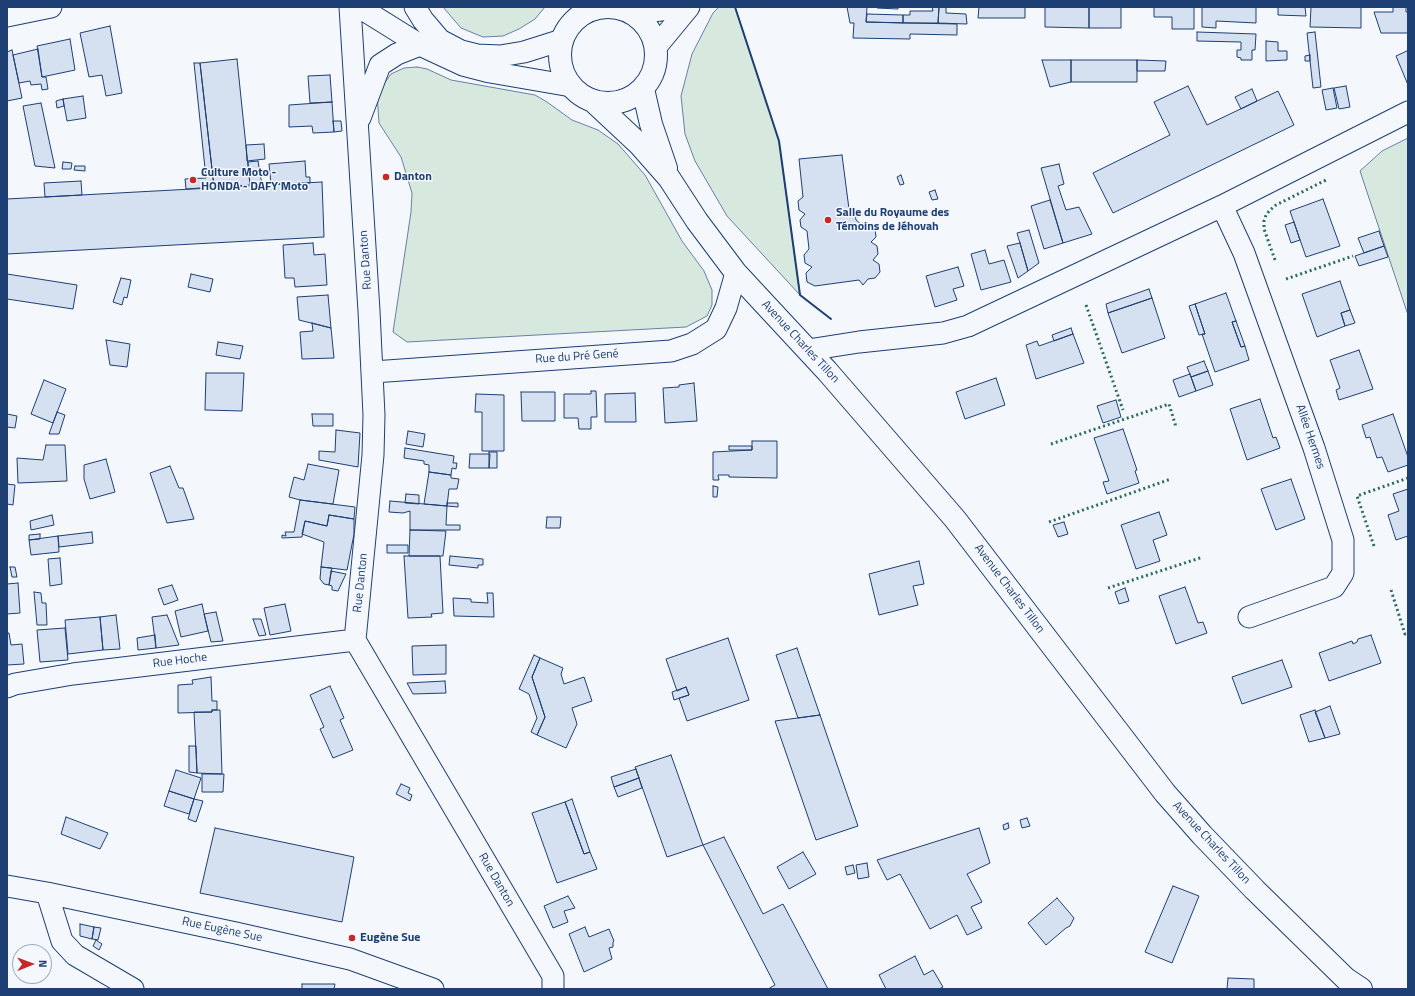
<!DOCTYPE html>
<html>
<head>
<meta charset="utf-8">
<style>
	body { margin:0 }
	#map { position:relative; width:1415px; height:996px; overflow:hidden; background:#f4f7fb; font-family:"Titillium Web",sans-serif }
	canvas { display:block }
	.frame { position:absolute; inset:0; border:8px solid #1d3f73; pointer-events:none }
	.north { position:absolute; left:12px; top:944px; width:40px; height:40px; box-sizing:border-box; background:#f4f7fb; border:1px solid #9eadc5; border-radius:50%; rotate:89deg; font-size:11px; font-weight:700; line-height:16px; text-align:center; color:#1d3f73 }
	.north::after { content:''; display:block; margin:auto; width:14px; height:18px; background:#c62828; clip-path:polygon(50% 0,100% 100%,50% 72%,0 100%) }
</style>
</head>
<body>
<div id="map">
<canvas width="1415" height="996"></canvas>
<div class="frame"></div>
<div class="north">N</div>
</div>
<script>
const ctx = document.querySelector('canvas').getContext('2d');
ctx.lineJoin = 'round';
function fillPath(path, color) {
  ctx.fillStyle = color;
  ctx.fill(path, 'evenodd');
}
function poly(rows) {
  const path = new Path2D();
  for (const r of rows) {
    if (r.length === 3) {
      path.moveTo(r[0] + r[2], r[1]);
      path.arc(r[0], r[1], r[2], 0, 2 * Math.PI);
      continue;
    }
    path.moveTo(r[0], r[1]);
    for (let i = 2; i < r.length; i += 2) path.lineTo(r[i], r[i + 1]);
  }
  return path;
}
function strokePath(path, color, width, dash) {
  ctx.strokeStyle = color;
  ctx.lineWidth = width;
  ctx.lineCap = dash ? 'butt' : 'round';
  ctx.setLineDash(dash || []);
  ctx.stroke(path);
}
function drawText(font, color, halo, rows, align = 'center') {
  ctx.font = font + ' "Titillium Web",sans-serif';
  ctx.lineWidth = 3;
  ctx.setLineDash([]);
  ctx.textBaseline = 'middle';
  ctx.strokeStyle = halo;
  ctx.fillStyle = color;
  for (const [text, x, y, turn = 0] of rows) {
    ctx.save();
    ctx.translate(x, y);
    ctx.rotate((+turn || 0) * Math.PI / 180);
    ctx.textAlign = isNaN(turn) ? turn : align;
    if (halo) ctx.strokeText(text, 0, 0);
    ctx.fillText(text, 0, 0);
    ctx.restore();
  }
}
const green = poly([
	[443,7,545,7,535,19,519,29,503,36,483,37,461,28,443,7],
	[719,7,735,7,779,141,800,295,727,216,695,161,685,134,681,96,692,54,713,13,719,7],
	[417,67,427,69,451,80,535,95,547,102,572,120,598,130,618,144,645,175,682,241,704,271,712,290,712,305,707,316,686,327,407,342,393,332,411,212,412,193,401,157,379,123,377,93,391,74,404,68,417,67],
	[1408,138,1408,315,1360,171,1382,151,1408,138]
]);
const building = poly([
	[847,7,867,7,866,22,957,24,957,35,910,34,910,39,853,38,854,23,850,23,847,7],
	[877,7,898,7,898,9,877,8,877,7],
	[932,7,939,7,938,23,903,23,903,15,910,15,910,11,933,11,932,7],
	[939,7,946,7,946,13,966,14,967,24,938,23,939,7],
	[979,7,1025,7,1025,18,978,18,979,7],
	[1045,7,1089,7,1089,28,1045,27,1045,7],
	[1089,7,1121,7,1121,28,1089,28,1089,7],
	[1154,7,1194,7,1194,29,1172,29,1172,17,1154,17,1154,7],
	[1202,7,1256,7,1256,23,1216,21,1216,28,1202,27,1202,7],
	[1278,7,1305,7,1306,16,1278,15,1278,7],
	[1311,7,1361,7,1361,28,1310,27,1311,7],
	[1393,7,1406,7,1406,12,1408,12,1408,33,1381,33,1374,12,1393,12,1393,7],
	[867,14,903,15,903,23,866,22,867,14],
	[110,26,122,93,106,96,102,75,89,77,80,33,110,26],
	[1197,32,1256,34,1255,50,1252,50,1252,60,1241,60,1241,58,1237,57,1237,50,1241,50,1241,42,1197,41,1197,32],
	[1315,32,1321,87,1313,88,1307,33,1315,32],
	[70,39,75,70,42,77,37,46,70,39],
	[1266,41,1278,42,1278,51,1287,51,1287,60,1266,61,1266,41],
	[38,49,42,77,46,77,48,89,42,90,41,84,31,85,30,81,19,83,13,55,38,49],
	[12,50,22,98,7,101,7,52,12,50],
	[1407,51,1408,51,1408,85,1396,56,1407,51],
	[1310,55,1310,61,1305,61,1305,56,1310,55],
	[237,59,250,185,214,187,200,63,237,59],
	[1042,60,1071,60,1071,82,1050,87,1042,60],
	[1071,60,1137,60,1137,82,1071,82,1071,60],
	[1137,60,1166,61,1165,71,1137,71,1137,60],
	[194,63,200,63,214,187,186,189,185,179,206,178,194,63],
	[330,75,332,102,310,103,308,76,330,75],
	[1188,86,1207,125,1278,91,1294,125,1113,213,1093,173,1170,135,1154,102,1188,86],
	[1346,86,1350,107,1339,109,1334,88,1346,86],
	[1333,88,1337,108,1326,110,1322,90,1333,88],
	[1252,89,1257,101,1241,109,1235,97,1252,89],
	[83,96,86,118,67,121,63,99,83,96],
	[63,99,64,106,57,108,56,101,63,99],
	[332,102,334,132,313,133,312,126,289,127,289,105,332,102],
	[41,103,55,168,35,166,23,106,41,103],
	[333,121,341,121,342,131,334,132,333,121],
	[264,144,265,159,247,161,246,145,264,144],
	[842,155,849,209,855,214,856,220,862,225,868,224,875,229,876,237,871,242,877,246,878,254,873,260,879,264,880,272,875,278,868,279,863,285,859,280,815,286,807,282,806,273,812,267,805,263,804,255,809,249,807,231,801,227,800,220,805,214,799,210,798,201,803,197,799,159,842,155],
	[258,161,262,185,250,185,248,162,258,161],
	[305,161,306,177,310,177,310,183,271,184,269,164,305,161],
	[63,162,72,163,71,169,62,169,63,162],
	[1059,164,1064,184,1058,186,1066,210,1079,207,1092,234,1063,243,1041,168,1059,164],
	[75,166,85,166,85,171,74,170,75,166],
	[901,175,904,184,900,185,897,177,901,175],
	[81,181,82,195,45,197,44,183,81,181],
	[322,182,324,237,7,254,7,199,322,182],
	[935,190,938,199,932,200,929,192,935,190],
	[1323,199,1340,246,1306,257,1290,211,1323,199],
	[1050,200,1063,243,1044,249,1031,206,1050,200],
	[1294,222,1300,240,1291,243,1285,225,1294,222],
	[1029,230,1039,263,1028,271,1017,233,1029,230],
	[1379,231,1384,246,1364,253,1358,238,1379,231],
	[313,243,314,255,325,254,327,285,295,287,294,278,285,278,283,245,313,243],
	[1020,243,1028,271,1018,278,1007,246,1020,243],
	[1384,246,1388,257,1359,266,1355,256,1384,246],
	[985,250,989,264,1004,260,1011,282,981,290,971,254,985,250],
	[958,267,964,286,953,289,957,300,935,307,926,276,958,267],
	[7,274,77,285,73,309,7,299,7,274],
	[191,274,213,279,210,292,188,287,191,274],
	[121,278,131,280,127,298,124,297,122,305,113,302,121,278],
	[1340,281,1350,310,1341,313,1345,326,1317,337,1302,294,1340,281],
	[1149,289,1152,298,1108,313,1106,304,1149,289],
	[1226,293,1236,321,1232,322,1241,347,1245,346,1249,360,1215,372,1202,334,1205,334,1195,304,1226,293],
	[328,295,331,328,299,320,297,297,328,295],
	[1152,298,1165,338,1122,353,1108,313,1152,298],
	[1195,304,1205,334,1199,335,1189,306,1195,304],
	[1350,310,1355,323,1345,326,1341,313,1350,310],
	[1236,321,1245,346,1241,347,1232,322,1236,321],
	[312,323,331,328,334,358,302,359,300,332,313,331,312,323],
	[1071,328,1073,334,1054,341,1052,335,1071,328],
	[1073,334,1084,363,1036,379,1026,345,1037,341,1039,346,1073,334],
	[106,340,130,344,127,367,110,365,106,340],
	[218,342,243,346,240,359,216,355,218,342],
	[1359,350,1373,389,1339,400,1336,390,1340,388,1330,360,1359,350],
	[1204,361,1208,371,1191,377,1187,367,1204,361],
	[1208,371,1213,385,1196,391,1191,377,1208,371],
	[206,373,244,373,242,411,205,410,206,373],
	[1190,374,1196,391,1179,397,1173,380,1190,374],
	[996,378,1005,405,965,419,956,392,996,378],
	[44,380,66,389,53,423,31,414,44,380],
	[694,383,697,421,665,423,663,388,679,387,679,385,694,383],
	[591,391,596,391,597,417,591,417,591,429,579,429,578,418,564,418,564,394,591,394,591,391],
	[521,392,555,392,555,421,522,421,521,392],
	[635,393,636,422,605,422,605,394,635,393],
	[476,394,504,395,504,451,482,451,482,412,475,412,476,394],
	[1260,399,1273,438,1276,437,1280,448,1247,460,1230,409,1260,399],
	[1116,400,1121,417,1103,423,1097,406,1116,400],
	[57,412,65,415,59,434,49,434,57,412],
	[7,414,17,416,15,428,7,427,7,414],
	[312,414,333,414,333,426,313,426,312,414],
	[1393,414,1408,457,1408,465,1388,472,1382,457,1377,458,1370,437,1366,438,1362,425,1393,414],
	[1123,429,1137,470,1135,471,1139,483,1107,494,1103,482,1109,481,1094,438,1123,429],
	[336,430,360,433,358,467,319,460,319,451,335,452,336,430],
	[408,431,425,434,423,447,406,444,408,431],
	[752,441,777,441,777,478,729,477,729,475,718,475,719,480,713,480,713,452,752,450,752,441],
	[46,445,65,445,67,481,18,483,17,458,43,460,46,445],
	[729,446,752,446,752,450,729,450,729,446],
	[405,448,454,456,453,463,457,463,456,469,452,468,451,475,429,472,429,465,424,464,424,461,404,458,405,448],
	[489,452,497,452,497,468,489,468,489,452],
	[470,454,490,454,489,468,469,468,470,454],
	[106,459,115,492,90,499,84,479,84,465,106,459],
	[308,464,339,470,333,504,300,500,289,497,294,477,304,480,308,464],
	[170,466,179,488,183,488,194,519,167,523,150,473,170,466],
	[429,472,451,475,451,478,459,479,457,489,449,489,447,506,424,504,429,472],
	[1291,479,1305,519,1276,530,1261,489,1291,479],
	[7,484,15,485,13,505,7,504,7,484],
	[713,486,718,487,717,497,713,497,713,486],
	[1408,489,1408,536,1396,540,1388,515,1399,511,1393,494,1408,489],
	[406,494,419,495,419,504,405,503,406,494],
	[300,500,355,507,354,519,329,515,327,526,305,521,302,537,282,538,282,535,286,536,285,532,294,532,300,500],
	[390,501,447,506,446,525,460,525,460,530,410,530,410,511,403,513,389,512,390,501],
	[447,503,458,503,458,507,447,506,447,503],
	[1159,512,1167,535,1153,540,1160,561,1136,569,1121,525,1159,512],
	[52,515,54,525,31,530,30,521,52,515],
	[329,515,354,519,354,534,347,570,321,567,324,542,302,534,305,521,327,526,329,515],
	[547,517,561,517,560,528,546,528,547,517],
	[1064,522,1068,534,1058,537,1053,525,1064,522],
	[410,530,446,531,443,556,409,556,410,530],
	[92,532,93,543,59,547,58,536,92,532],
	[40,534,40,539,29,540,29,535,40,534],
	[58,536,59,552,31,555,29,540,58,536],
	[387,545,408,545,408,553,387,553,387,545],
	[404,556,440,556,443,613,431,614,432,617,408,618,404,556],
	[450,556,483,559,483,565,478,565,478,568,449,565,450,556],
	[60,558,62,584,50,586,48,559,60,558],
	[919,561,924,584,913,586,918,605,879,615,869,574,919,561],
	[10,567,15,567,17,577,12,577,10,567],
	[321,567,332,568,329,585,324,584,320,579,321,567],
	[331,571,346,574,338,591,332,590,332,586,329,585,331,571],
	[18,583,20,613,7,614,7,584,18,583],
	[172,585,178,600,164,605,158,589,172,585],
	[1185,587,1198,623,1203,622,1207,633,1176,644,1159,596,1185,587],
	[1125,588,1129,601,1119,604,1115,592,1125,588],
	[34,592,41,593,42,603,46,603,47,625,37,625,34,592],
	[487,593,493,593,494,617,454,616,453,598,471,599,471,602,488,603,487,593],
	[202,604,208,631,181,637,175,611,202,604],
	[285,604,291,631,270,635,264,608,285,604],
	[216,612,223,641,211,642,204,614,216,612],
	[116,615,120,649,103,650,100,617,116,615],
	[167,615,179,645,156,648,152,617,167,615],
	[100,617,103,650,68,654,65,620,100,617],
	[253,619,261,619,266,635,259,636,253,619],
	[65,628,68,660,40,662,37,630,65,628],
	[7,633,9,633,11,645,22,644,24,664,7,665,7,633],
	[155,635,156,648,138,650,137,638,155,635],
	[1371,635,1381,663,1329,681,1319,653,1352,641,1353,644,1357,642,1358,639,1371,635],
	[728,638,749,700,687,721,679,698,689,695,686,687,677,691,666,659,728,638],
	[446,645,446,674,413,675,412,646,446,645],
	[797,648,820,715,798,718,776,655,797,648],
	[534,655,540,658,532,677,545,717,537,735,531,732,537,718,529,694,519,689,534,655],
	[540,658,563,668,561,674,564,684,584,677,592,701,572,708,577,724,566,748,537,735,545,717,532,677,540,658],
	[1282,660,1292,687,1242,704,1232,677,1282,660],
	[211,677,212,701,217,701,217,710,212,710,212,712,178,713,178,685,193,684,192,680,211,677],
	[445,681,446,693,413,694,407,683,445,681],
	[330,686,344,718,340,720,353,750,333,758,320,729,324,727,310,695,330,686],
	[686,687,689,695,674,700,672,692,686,687],
	[1330,706,1340,734,1325,738,1315,712,1330,706],
	[212,710,220,710,222,774,197,773,194,712,212,712,212,710],
	[1315,710,1325,738,1309,742,1300,715,1315,710],
	[820,715,858,826,816,840,775,721,820,715],
	[189,746,196,746,197,773,189,772,189,746],
	[671,755,703,845,667,857,635,767,671,755],
	[636,769,639,778,614,787,611,777,636,769],
	[176,770,201,778,194,799,169,791,176,770],
	[202,774,224,774,223,792,202,792,202,774],
	[639,778,642,788,618,797,614,787,639,778],
	[401,784,410,788,408,793,412,795,410,801,396,794,401,784],
	[169,791,194,799,189,814,164,806,169,791],
	[194,799,203,801,196,822,188,819,194,799],
	[572,799,590,852,584,854,565,802,572,799],
	[565,802,584,854,590,852,597,869,557,883,532,813,565,802],
	[66,817,108,833,100,849,61,834,66,817],
	[1027,818,1030,826,1022,828,1020,820,1027,818],
	[1008,823,1009,828,1004,830,1003,825,1008,823],
	[215,828,354,857,342,922,200,893,215,828],
	[979,828,990,863,967,874,982,902,971,907,982,928,967,935,957,915,930,929,900,874,887,880,877,860,979,828],
	[724,837,763,914,783,904,828,989,768,989,775,985,703,845,724,837],
	[803,852,816,874,789,889,777,867,803,852],
	[867,863,869,877,858,879,856,865,867,863],
	[853,865,855,873,847,875,845,867,853,865],
	[1173,886,1199,896,1172,963,1145,952,1173,886],
	[568,896,575,908,564,911,568,922,553,928,544,906,568,896],
	[1057,898,1074,918,1070,926,1066,928,1046,945,1028,923,1057,898],
	[80,924,94,927,92,939,80,936,80,924],
	[94,927,101,928,98,940,92,939,94,927],
	[585,927,589,937,609,929,614,941,613,942,613,947,609,948,612,959,584,972,569,934,585,927],
	[96,940,102,944,99,950,93,946,96,940],
	[915,956,924,975,933,970,943,987,939,989,886,989,879,975,915,956],
	[1228,978,1254,979,1254,989,1214,989,1227,989,1228,978],
	[302,984,335,984,334,989,302,989,302,984]
]);
const street = poly([
	[350,7,369,311,374,415,373,455,355,640,553,976,553,989],
	[359,7,420,45,463,65,490,72,571,86],
	[415,7,423,20,440,40,461,51,477,55,500,56,524,52,562,40],
	[633,14,681,7],
	[7,16,51,7],
	[656,47,689,7],
	[360,118,380,65,397,54,420,45],
	[1222,206,1244,253,1314,448,1343,540,1343,573,1334,587,1249,617],
	[808,350,859,342,943,333,968,326,1222,206,1408,112],
	[373,372,671,351,692,344,716,329,726,308,736,273],
	[7,687,15,684,73,674,355,640],
	[7,886,47,893,236,933,350,959,433,989],
	[47,893,62,941,75,955,133,989]
]);
const secondary = poly([
	[608,55,48],
	[643,89,651,124,666,168],
	[594,102,640,145,669,178,697,221,736,273,827,371,955,519,1165,793,1202,835,1255,890,1346,979,1361,989]
]);
const hedge = poly([
	[1275,260,1264,229,1264,221,1266,215,1270,210,1276,205,1328,179],
	[1286,279,1353,256],
	[1086,305,1123,410],
	[1051,444,1169,404,1176,427],
	[1049,522,1171,479],
	[1374,546,1357,496,1408,478],
	[1108,588,1203,557],
	[1391,590,1405,634,1408,633]
]);
const wall = poly([
	[735,7,779,141,800,295,831,319]
]);
const markers = [
	[386,177,4,"#c62828"],
	[193,180,4,"#c62828"],
	[828,220,4,"#c62828"],
	[352,938,4,"#c62828"]
];
const poiNames = [
	["Culture Moto -",201,173],
	["HONDA - DAFY Moto",201,187],
	["Danton",394,177],
	["Salle du Royaume des",836,213],
	["Témoins de Jéhovah",836,227],
	["Eugène Sue",360,938]
];
const streetNames = [
	["Rue Danton",366,260,-94],
	["Avenue Charles Tillon",800,342,47],
	["Rue du Pré Gené",577,357,-4],
	["Allée Hermes",1310,437,71],
	["Rue Danton",361,583,-84],
	["Avenue Charles Tillon",1009,589,53],
	["Rue Hoche",180,661,-7],
	["Avenue Charles Tillon",1211,843,47],
	["Rue Danton",496,880,60],
	["Rue Eugène Sue",222,930,12]
];
fillPath(green, '#d7e8df');
strokePath(green, '#687fa3', 1);
fillPath(building, '#d5e0f0');
strokePath(building, '#1d3f73', 1);
strokePath(street, '#1d3f73', 23);
strokePath(secondary, '#1d3f73', 24);
strokePath(street, '#f4f7fb', 21);
strokePath(secondary, '#f4f7fb', 22);
strokePath(hedge, '#2c6c60', 3, [2, 3]);
strokePath(wall, '#1d3f73', 2);
for (const [x, y, r, color] of markers) {
  const dot = new Path2D();
  dot.arc(x, y, r, 0, 2 * Math.PI);
  ctx.fillStyle = color;
  ctx.fill(dot);
  strokePath(dot, '#f4f7fb', 1.5);
}
drawText('bold 12px', '#1d3f73', '#f4f7fb', poiNames, 'left');
drawText('12px', '#1d3f73', '#f4f7fb', streetNames);
</script>
</body>
</html>
